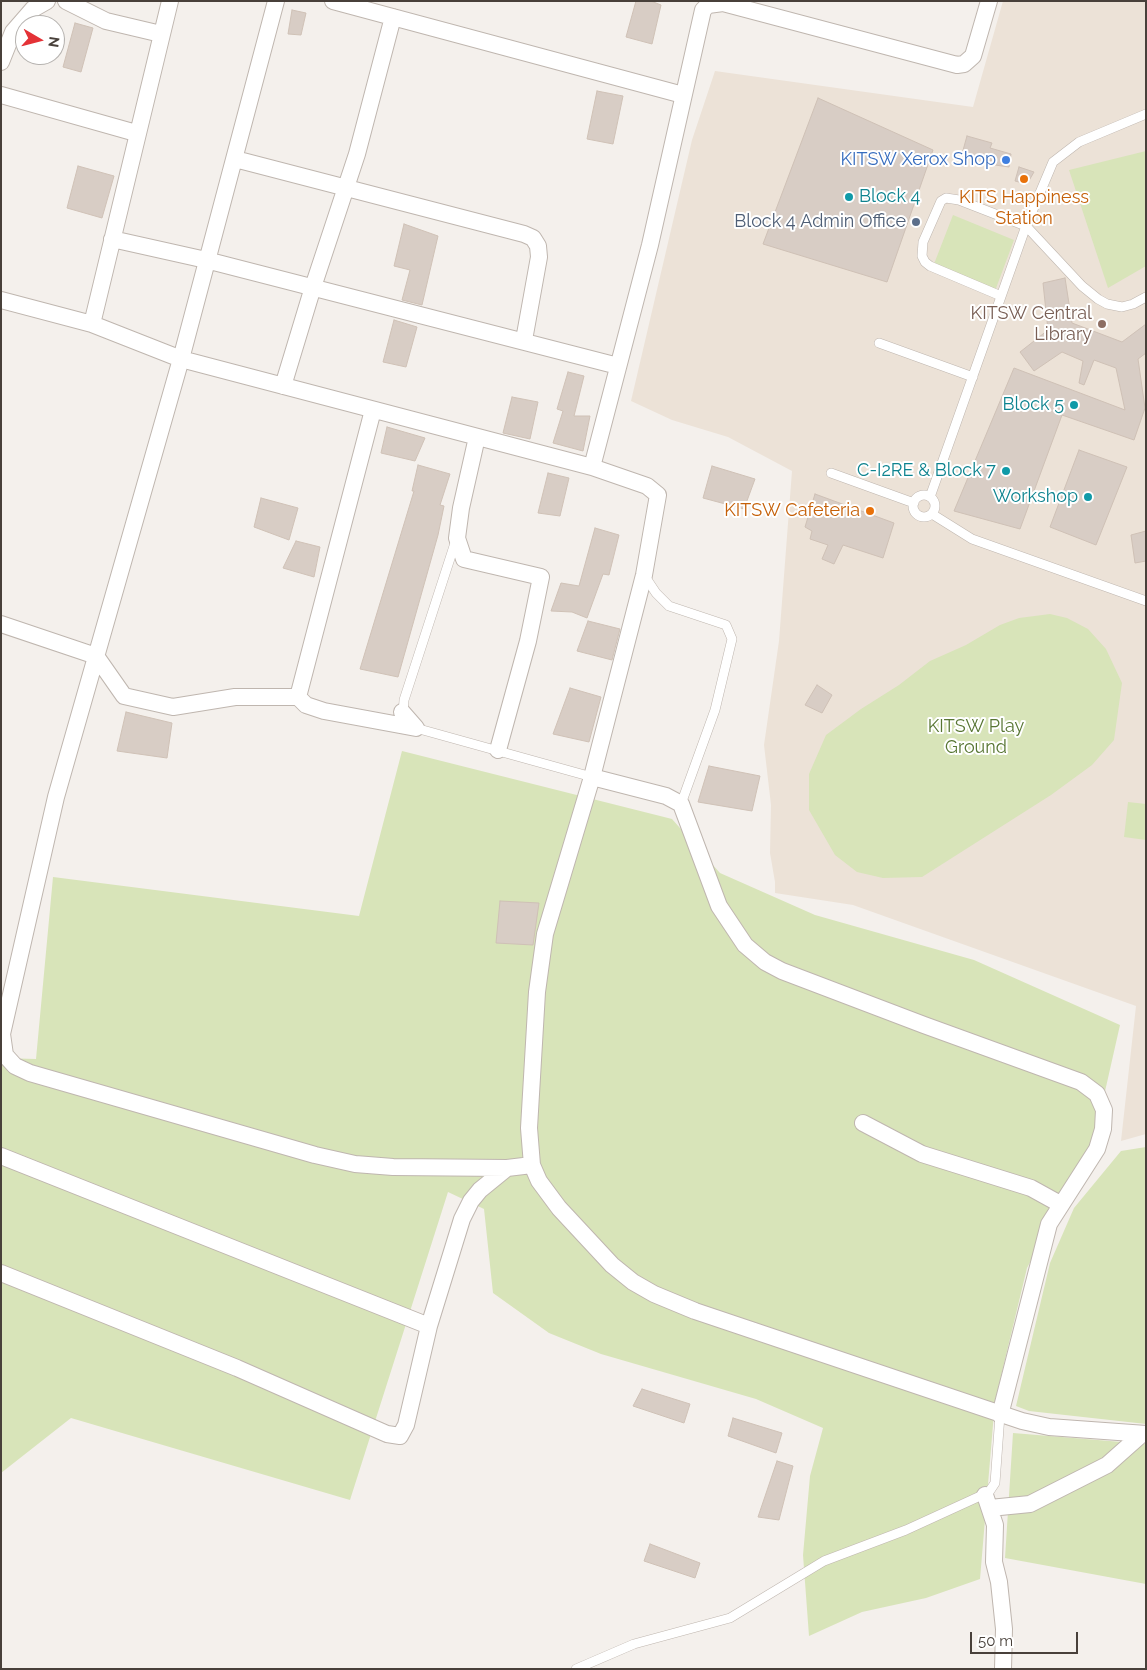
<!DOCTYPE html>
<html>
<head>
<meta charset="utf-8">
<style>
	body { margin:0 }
	#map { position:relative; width:1147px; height:1670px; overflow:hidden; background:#f4f0ec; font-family:Raleway,sans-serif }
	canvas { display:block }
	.frame { position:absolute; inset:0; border:2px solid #48403a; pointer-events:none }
	.north { position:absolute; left:15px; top:15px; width:50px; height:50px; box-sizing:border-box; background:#fff; border:1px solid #b6b3b0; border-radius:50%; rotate:98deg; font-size:14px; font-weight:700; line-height:20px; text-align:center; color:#48403a }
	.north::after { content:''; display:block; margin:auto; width:18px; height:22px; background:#e43237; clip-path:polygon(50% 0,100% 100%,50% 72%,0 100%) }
	.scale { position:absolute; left:970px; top:1632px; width:108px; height:22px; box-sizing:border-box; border:2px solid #48403a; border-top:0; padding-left:6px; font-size:15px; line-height:18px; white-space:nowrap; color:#48403a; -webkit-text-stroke:4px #fff; paint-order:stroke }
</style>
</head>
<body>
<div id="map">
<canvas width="1147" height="1670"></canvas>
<div class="frame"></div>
<div class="north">N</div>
<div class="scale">50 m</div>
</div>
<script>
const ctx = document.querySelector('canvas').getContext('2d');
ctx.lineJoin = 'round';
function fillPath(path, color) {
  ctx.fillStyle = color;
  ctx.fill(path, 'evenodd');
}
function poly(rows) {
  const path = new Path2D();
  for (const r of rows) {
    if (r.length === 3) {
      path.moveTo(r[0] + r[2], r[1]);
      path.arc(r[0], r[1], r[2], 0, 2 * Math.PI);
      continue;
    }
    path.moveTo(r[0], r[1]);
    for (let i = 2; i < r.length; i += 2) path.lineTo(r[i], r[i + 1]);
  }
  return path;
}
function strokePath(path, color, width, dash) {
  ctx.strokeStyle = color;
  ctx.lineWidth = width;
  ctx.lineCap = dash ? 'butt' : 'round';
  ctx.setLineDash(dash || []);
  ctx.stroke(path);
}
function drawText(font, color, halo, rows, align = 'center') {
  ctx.font = font + ' Raleway,sans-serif';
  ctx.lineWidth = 4;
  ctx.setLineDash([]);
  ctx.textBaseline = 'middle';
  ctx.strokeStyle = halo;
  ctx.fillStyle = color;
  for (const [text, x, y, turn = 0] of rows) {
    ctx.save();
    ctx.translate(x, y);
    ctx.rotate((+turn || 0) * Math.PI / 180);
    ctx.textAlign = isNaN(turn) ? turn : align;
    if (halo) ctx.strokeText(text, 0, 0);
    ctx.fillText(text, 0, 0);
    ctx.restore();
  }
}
const education = poly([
	[1003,1,1146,1,1146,1134,1121,1141,1136,1006,853,905,775,893,775,882,770,853,771,805,764,745,779,641,792,471,728,437,672,420,631,401,692,140,715,71,973,107]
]);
const green = poly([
	[1146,151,1146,266,1108,288,1069,170],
	[953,215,1014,240,995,291,934,264],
	[1050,614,1067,618,1088,629,1106,649,1122,683,1114,740,1092,765,1051,795,922,877,883,878,857,872,835,855,809,810,809,774,826,735,861,709,899,685,930,661,966,645,1000,625,1019,618],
	[402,751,672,819,720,873,815,915,974,960,1120,1025,1094,1140,1027,1268,995,1401,980,1579,926,1598,862,1612,809,1636,803,1555,810,1476,823,1428,756,1399,601,1354,549,1333,493,1293,484,1209,448,1192,350,1500,71,1418,1,1473,1,1058,36,1059,53,877,359,916],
	[1128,802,1146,804,1146,840,1124,837],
	[1146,1147,1146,1424,1029,1411,1016,1406,1050,1263,1074,1208,1121,1151],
	[1013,1433,1146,1444,1146,1584,1005,1558]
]);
const building = poly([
	[636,1,651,1,661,5,652,44,626,37,636,1],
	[292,10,306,13,301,35,288,34,292,10],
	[75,23,93,28,81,72,63,67,75,23],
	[597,91,623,96,613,144,587,139,597,91],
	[818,98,933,150,887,282,763,244,818,98],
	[967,136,992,143,990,148,1011,154,1009,167,995,165,996,162,962,154,967,136],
	[78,166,114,176,102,218,67,208,78,166],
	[1019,167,1034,172,1027,184,1015,181,1019,167],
	[404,224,438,236,422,305,402,300,410,270,394,266,404,224],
	[1065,278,1072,323,1122,342,1146,324,1146,353,1138,359,1145,408,1134,440,1062,415,1020,529,954,511,1014,368,1125,410,1116,368,1094,360,1084,385,1079,383,1083,361,1062,352,1034,371,1020,352,1048,330,1043,283,1065,278],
	[394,320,417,327,406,367,383,362,394,320],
	[568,372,584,376,574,416,590,416,583,451,553,443,563,411,557,409,568,372],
	[512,397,538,402,530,439,503,433,512,397],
	[387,427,425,438,415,461,381,453,387,427],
	[1079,450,1127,467,1096,545,1050,527,1079,450],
	[418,465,450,474,440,505,444,506,438,535,398,677,360,669,414,491,412,491,418,465],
	[712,466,755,479,744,509,703,498,712,466],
	[548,473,569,478,560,516,538,513,548,473],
	[815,494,894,523,883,558,843,545,834,564,822,559,828,545,810,539,812,531,805,527,815,494],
	[261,498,298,508,289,540,254,527,261,498],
	[595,528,619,535,609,575,603,574,587,618,572,612,551,611,561,583,579,586,595,528],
	[1146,531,1146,561,1135,563,1131,535,1146,531],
	[296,541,320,547,314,577,283,568,296,541],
	[588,621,620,629,612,660,577,651,588,621],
	[817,685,832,695,822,713,805,705,817,685],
	[570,688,601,697,589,742,553,734,570,688],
	[126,712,172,723,167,758,117,751,126,712],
	[709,766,760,776,752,811,698,802,709,766],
	[500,901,539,903,533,945,496,943,500,901],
	[642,1389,690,1404,684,1423,633,1406,642,1389],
	[733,1418,782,1433,776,1453,728,1436,733,1418],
	[777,1461,793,1466,779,1520,758,1517,777,1461],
	[650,1544,700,1563,695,1578,644,1561,650,1544]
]);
const service = poly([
	[1001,296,930,266,925,262,922,256,923,242,941,201,946,198,959,200,1026,226,1082,286,1098,299,1107,304,1122,307,1133,304,1146,297],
	[879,343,973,377],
	[831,473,914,503],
	[924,506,11],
	[930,497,1026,226,1053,162,1079,142,1146,114],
	[932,514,972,539,1146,601],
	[644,575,656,593,669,606,726,625,732,639,715,710,681,804],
	[403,716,404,700,456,540],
	[412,727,592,777],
	[576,1669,634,1644,730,1618,824,1561,906,1530,989,1492,995,1483,1000,1415]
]);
const minor = poly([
	[66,1,106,21,161,34],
	[276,1,181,359,56,797,2,1034,5,1055,15,1066,30,1073,315,1155,355,1164,393,1167,507,1168,532,1165],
	[333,1,683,95],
	[1,62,13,32,33,9,47,1],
	[1,95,136,133],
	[235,159,524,234,533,238,538,246,539,257,524,340],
	[112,239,206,260,618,366],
	[1,300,92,324,170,1],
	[92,324,181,359,592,467,647,486,658,495,644,575,592,777,545,934,537,992,529,1128,532,1165,539,1181,559,1208,612,1265,633,1282,654,1294,695,1311,1022,1421,1049,1427,1146,1434],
	[283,386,313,287,357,154,393,17],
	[373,410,298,697,306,705,324,711,416,728,402,712],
	[477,437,461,508,457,538,464,559,541,577,528,641,498,750],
	[592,467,650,245,703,10,708,5,723,3,957,65,964,64,973,56,989,1],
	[1,624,96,656,124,696,173,707,235,697,298,697],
	[592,777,666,796,681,804,719,906,745,945,765,962,782,971,924,1025,1081,1082,1097,1094,1104,1110,1103,1129,1097,1149,1049,1224,1000,1415],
	[863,1123,922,1154,1031,1188,1060,1204],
	[1,1156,429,1326],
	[1,1273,237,1368,387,1434,400,1436,406,1425,429,1326,462,1219,471,1201,480,1190,507,1168],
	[985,1495,995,1525,994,1562,999,1582,1004,1629,1003,1669],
	[990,1508,1030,1504,1107,1465,1142,1434]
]);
const markers = [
	[1006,160,5,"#3f7fe0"],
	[1024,179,5,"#e8710a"],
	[849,197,5,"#0f9aa8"],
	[916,222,5,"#5c6f8a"],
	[1102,324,5,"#8d6e63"],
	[1074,405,5,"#0f9aa8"],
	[1006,471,5,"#0f9aa8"],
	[1088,497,5,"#0f9aa8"],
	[870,511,5,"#e8710a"]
];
const shopNames = [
	["KITSW Xerox Shop",996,160]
];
const cultureNames = [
	["Block 4",859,197,"left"],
	["Block 5",1064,405],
	["C-I2RE & Block 7",996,471],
	["Workshop",1078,497]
];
const foodNames = [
	["KITS Happiness",1024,198],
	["Station",1024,219],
	["KITSW Cafeteria",860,511,"right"]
];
const serviceNames = [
	["Block 4 Admin Office",906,222]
];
const educationNames = [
	["KITSW Central",1092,314],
	["Library",1092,335]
];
const parkNames = [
	["KITSW Play",976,727],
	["Ground",976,748]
];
fillPath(education, '#ece2d7');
fillPath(green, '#d8e4b9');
fillPath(building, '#d8cdc5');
strokePath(building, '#cfc1b6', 1);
strokePath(service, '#bfb6af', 10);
strokePath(minor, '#bfb6af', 18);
strokePath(service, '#fff', 9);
strokePath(minor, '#fff', 16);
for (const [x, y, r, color] of markers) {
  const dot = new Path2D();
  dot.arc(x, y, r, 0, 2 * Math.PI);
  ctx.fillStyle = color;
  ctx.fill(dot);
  strokePath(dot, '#fff', 2);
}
drawText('18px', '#366cbe', '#fff', shopNames, 'right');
drawText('18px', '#0d838f', '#fff', cultureNames, 'right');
drawText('18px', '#c56008', '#fff', foodNames);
drawText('18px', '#4e5e75', '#fff', serviceNames, 'right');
drawText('18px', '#785e54', '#fff', educationNames, 'right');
drawText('18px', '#577532', '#fff', parkNames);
</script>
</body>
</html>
